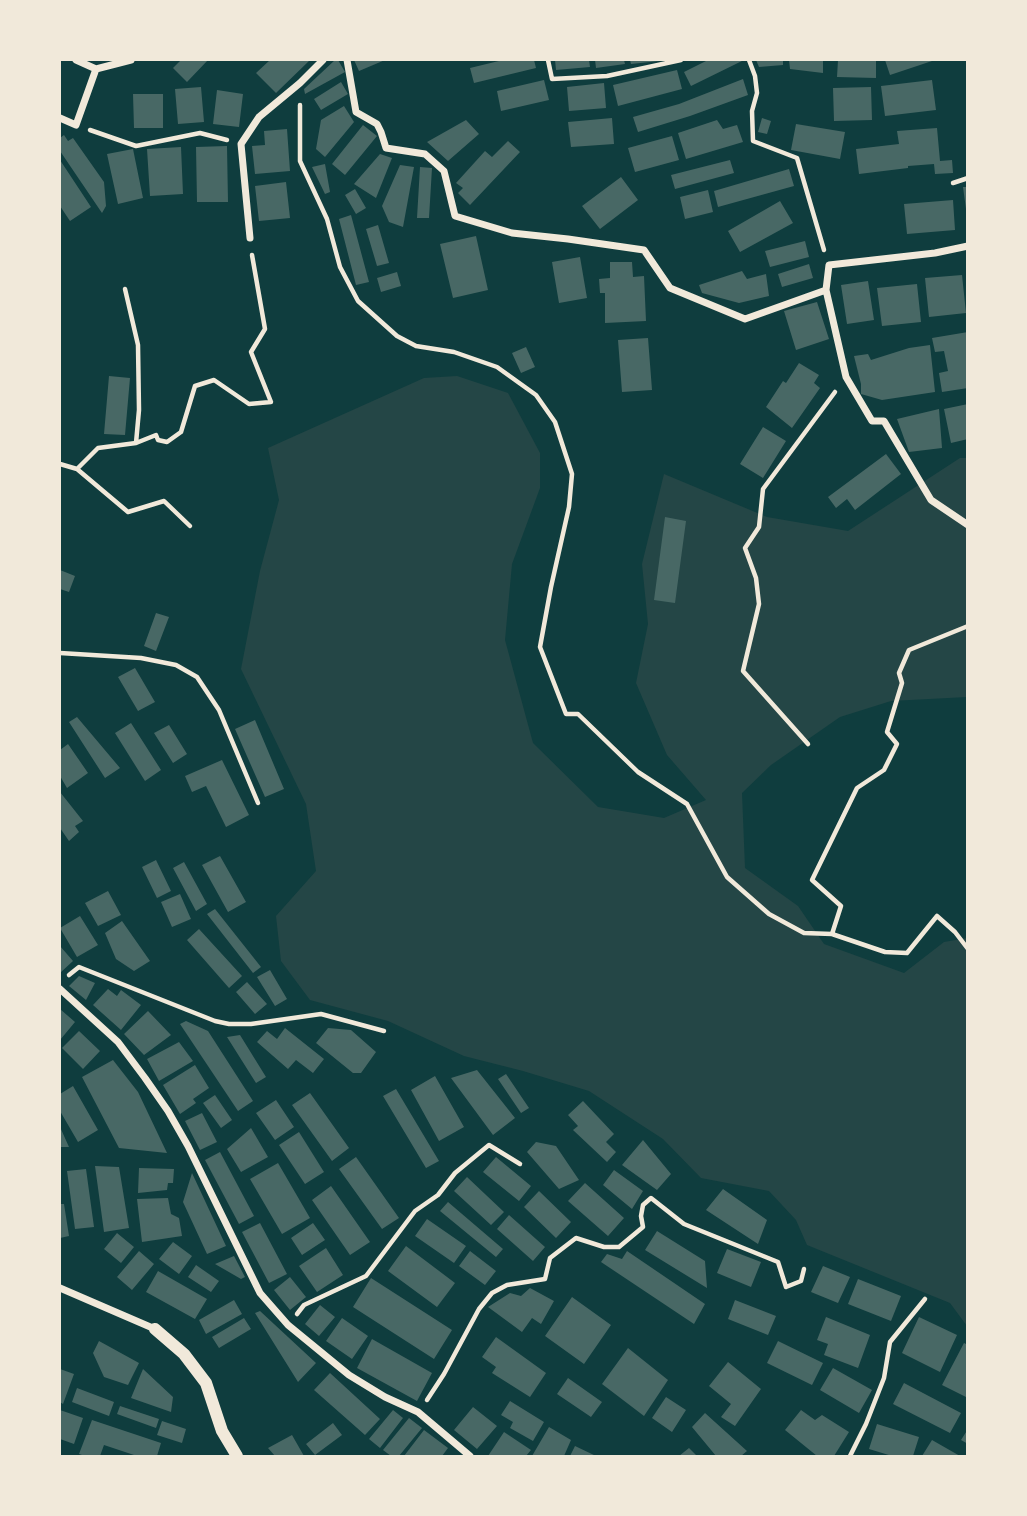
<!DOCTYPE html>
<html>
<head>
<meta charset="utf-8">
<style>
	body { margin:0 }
	#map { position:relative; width:1027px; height:1516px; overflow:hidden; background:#0f3d3e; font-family:"Space Grotesk",sans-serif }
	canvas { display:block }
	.frame { position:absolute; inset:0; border:61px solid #f1e9da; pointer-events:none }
</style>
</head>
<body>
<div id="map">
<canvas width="1027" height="1516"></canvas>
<div class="frame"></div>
</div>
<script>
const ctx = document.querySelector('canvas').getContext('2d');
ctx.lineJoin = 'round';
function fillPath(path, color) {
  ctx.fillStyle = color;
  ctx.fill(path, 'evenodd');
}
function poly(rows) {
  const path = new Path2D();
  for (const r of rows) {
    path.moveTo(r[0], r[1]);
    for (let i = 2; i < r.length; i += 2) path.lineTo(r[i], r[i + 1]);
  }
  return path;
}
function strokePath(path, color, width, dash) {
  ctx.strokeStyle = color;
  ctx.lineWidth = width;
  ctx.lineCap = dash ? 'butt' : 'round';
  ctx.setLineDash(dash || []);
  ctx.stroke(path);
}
const green = poly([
	[457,376,508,393,540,453,540,488,512,564,505,640,533,743,598,807,664,818,706,800,667,755,636,683,648,624,642,564,664,474,767,517,848,531,960,458,967,458,967,697,891,701,840,717,771,765,742,793,745,868,798,906,824,944,904,973,944,942,967,938,967,1326,950,1303,807,1245,796,1220,769,1191,701,1178,663,1139,589,1091,523,1071,464,1056,388,1021,310,1000,281,961,276,916,316,871,306,804,241,669,260,571,279,500,268,448,424,378]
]);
const building = poly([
	[181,60,208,60,187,82,173,68],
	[270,60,310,60,276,93,256,73],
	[335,60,338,60,345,72,305,94,304,89],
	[354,60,385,60,359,71],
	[503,60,534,60,536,68,474,83,470,68],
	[555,60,589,60,590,67,556,70],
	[595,60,624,60,625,64,596,68],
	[630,60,659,60,659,61,631,64],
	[708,60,744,60,691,86,684,72],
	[756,60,783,60,783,65,759,67],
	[789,60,823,60,823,73,790,69],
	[838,60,876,60,876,78,837,77],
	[885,60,935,60,890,75],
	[677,70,682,89,618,106,613,85],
	[743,79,748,95,690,116,638,132,633,117,679,104],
	[544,80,549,100,501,111,497,91],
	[932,80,936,110,885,116,881,86],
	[341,82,348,94,321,110,314,99],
	[604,83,606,108,569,111,567,87],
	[201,87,204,122,178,124,175,89],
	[871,87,872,120,834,121,833,88],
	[217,90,243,94,239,127,213,124],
	[133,94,163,94,163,128,134,128],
	[344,106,354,122,325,157,316,149,321,120],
	[612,118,614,144,571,147,568,122],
	[762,118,771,121,767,134,758,132],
	[466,120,479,134,448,161,427,142],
	[717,120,723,129,737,125,743,142,686,159,678,133],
	[796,124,845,132,840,159,791,150],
	[363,125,377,136,345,175,332,164],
	[937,128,940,161,952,160,953,173,935,174,934,164,908,166,908,168,859,174,856,149,899,144,897,131],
	[287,129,290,171,255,174,252,146,265,145,264,131],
	[64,135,68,141,73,138,104,182,106,206,102,213,60,151,60,138],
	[672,136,679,160,635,172,628,148],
	[508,141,520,152,470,205,458,193,463,188,456,183,485,151,492,157],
	[227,146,228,202,197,202,196,147],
	[181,147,183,194,150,196,147,149],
	[133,149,143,198,118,204,107,154],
	[380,154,392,158,376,198,354,184],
	[60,160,91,207,70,221,60,206],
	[730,160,734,173,675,189,671,175],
	[325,164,330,192,325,194,312,167],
	[400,165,414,167,403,227,389,222,382,206],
	[420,167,432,168,429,218,417,218],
	[789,169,794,186,718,207,714,191],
	[621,177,638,200,600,229,582,206],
	[286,182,290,218,259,221,255,186],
	[963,187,968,187,968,209,966,209],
	[355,189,366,208,356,214,345,195],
	[708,190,713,212,685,219,680,197],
	[953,200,955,230,907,234,904,204],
	[780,201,793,223,740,252,728,231],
	[351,215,369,282,356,285,339,219],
	[378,225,389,263,377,266,366,229],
	[476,236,488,290,453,298,440,244],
	[805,241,809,257,770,267,765,251],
	[580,257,587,298,559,303,552,262],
	[610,262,632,262,633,277,644,276,646,321,605,323,605,293,600,293,599,279,610,278],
	[809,264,813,278,782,287,778,274],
	[742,271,747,279,766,274,769,296,739,303,702,293,699,285],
	[397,272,401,286,381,292,377,278],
	[962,275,966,313,929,317,925,278],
	[868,281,874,320,847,324,841,285],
	[917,284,921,322,882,326,877,288],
	[817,302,829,339,796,350,784,311],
	[968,332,968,388,942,392,939,373,948,371,944,351,935,352,932,338],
	[648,338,652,390,622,392,618,340],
	[930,345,935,392,882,400,861,394,861,384,854,356,868,354,871,360,909,348],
	[526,347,535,367,521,373,512,353],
	[799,363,819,375,814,383,820,388,792,428,766,407,783,381,786,383],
	[109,376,130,378,125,435,104,434],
	[968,404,968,439,951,443,944,409],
	[939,409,942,448,909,452,897,419],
	[763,427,786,441,763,478,740,464],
	[886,454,901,474,855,510,847,499,836,508,828,497],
	[665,517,686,521,675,603,654,600],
	[60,570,75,576,69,592,60,589],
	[156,613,169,617,156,651,144,646],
	[135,668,155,702,138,711,118,677],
	[77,717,120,768,105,778,69,722],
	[255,720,284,789,265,797,235,729],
	[131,723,161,770,145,781,115,733],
	[169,725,187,754,173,763,154,733],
	[68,744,88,773,67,788,60,776,60,750],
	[222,760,249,815,226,827,206,786,192,792,185,776],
	[60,792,83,821,75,826,79,832,69,841,60,828],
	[220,856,246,902,228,912,202,865],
	[156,860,171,891,157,898,142,867],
	[184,862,207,904,196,911,173,868],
	[108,891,121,915,98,926,85,903],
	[180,894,191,919,172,927,161,902],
	[215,909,261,967,253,973,207,914],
	[80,916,98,945,77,957,60,928],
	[122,921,150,961,134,971,116,959,105,933],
	[199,929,242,976,229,988,187,940],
	[60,946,73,961,60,973],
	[270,970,287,999,275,1006,257,977],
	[79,976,95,983,86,1000,69,986],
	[247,982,267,1004,255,1014,236,992],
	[108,989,117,996,121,990,141,1005,121,1030,93,1005],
	[60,1009,75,1022,60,1040],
	[148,1011,171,1035,144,1055,124,1034],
	[186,1021,208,1031,253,1101,238,1111,180,1024],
	[285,1028,324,1059,313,1073,296,1060,288,1069,257,1042,267,1031,277,1039],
	[328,1028,351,1030,376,1052,361,1073,353,1073,316,1043],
	[79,1031,100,1051,83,1069,62,1048],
	[240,1035,266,1077,256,1083,227,1037],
	[179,1042,193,1061,159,1081,147,1059],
	[113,1060,138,1092,167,1153,119,1148,82,1077],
	[195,1065,209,1088,193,1099,196,1103,180,1114,163,1085],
	[477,1070,515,1118,493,1135,451,1078],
	[506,1074,529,1108,521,1113,498,1079],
	[435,1076,464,1127,439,1141,411,1090],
	[73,1086,98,1130,78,1142,60,1111,60,1094],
	[396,1089,439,1161,426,1168,383,1096],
	[310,1093,349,1148,332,1161,292,1105],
	[215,1095,232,1120,221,1128,203,1103],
	[276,1100,294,1127,275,1140,256,1113],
	[583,1101,614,1134,606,1142,616,1152,607,1162,573,1130,578,1126,568,1115],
	[202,1113,217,1142,200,1150,185,1121],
	[60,1127,69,1147,60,1147],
	[251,1128,268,1157,241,1172,227,1149],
	[299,1132,324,1172,305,1184,279,1145],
	[643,1140,671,1174,657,1190,622,1165],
	[536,1142,556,1146,579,1180,559,1189,527,1152],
	[220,1152,254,1216,239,1224,205,1160],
	[356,1157,399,1218,382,1229,339,1169],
	[496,1157,531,1186,519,1201,483,1172],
	[278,1163,310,1218,282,1234,250,1179],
	[95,1166,119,1167,129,1228,104,1232],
	[139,1168,174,1169,173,1183,168,1183,167,1190,138,1193],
	[86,1169,94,1227,75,1229,67,1171],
	[614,1170,643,1191,632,1209,603,1185],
	[192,1173,226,1246,207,1254,183,1202],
	[467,1177,504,1212,491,1225,454,1191],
	[585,1183,624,1218,608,1236,568,1201],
	[331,1186,370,1242,350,1255,312,1200],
	[723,1189,767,1220,758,1244,706,1210],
	[539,1191,571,1222,556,1238,524,1207],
	[168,1198,171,1214,179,1218,182,1236,142,1242,137,1199],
	[448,1202,503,1249,496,1257,440,1211],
	[60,1204,64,1204,69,1236,60,1238],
	[509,1215,545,1247,533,1261,497,1229],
	[427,1219,466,1246,454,1263,415,1236],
	[260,1223,287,1274,269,1283,242,1232],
	[313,1223,325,1240,302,1255,291,1238],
	[657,1231,705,1261,707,1288,645,1250],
	[117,1233,134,1247,121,1263,104,1249],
	[173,1242,192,1256,179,1274,159,1259],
	[406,1246,455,1283,437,1307,388,1271],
	[326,1248,343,1275,317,1292,299,1266],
	[727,1249,761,1262,751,1287,717,1273],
	[139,1251,154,1264,132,1290,117,1277],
	[470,1251,496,1271,485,1285,459,1266],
	[627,1251,705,1304,694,1324,601,1262,607,1254,622,1259],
	[234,1256,245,1277,241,1279,215,1264],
	[196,1265,219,1281,211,1292,188,1277],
	[823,1266,850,1277,838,1303,811,1292],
	[158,1271,207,1299,195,1319,146,1292],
	[290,1277,306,1297,290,1310,274,1290],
	[371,1278,452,1330,434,1359,353,1307],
	[858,1279,901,1296,891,1321,848,1304],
	[530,1288,554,1301,541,1324,532,1318,522,1332,488,1307,510,1293,521,1296],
	[572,1297,611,1325,584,1364,545,1336],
	[234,1300,242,1314,206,1334,199,1320],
	[735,1300,776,1316,768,1335,728,1319],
	[320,1305,335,1317,319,1336,305,1324],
	[260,1311,316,1363,298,1382,255,1313],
	[826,1317,870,1335,858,1368,824,1355,828,1344,817,1340],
	[919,1317,957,1335,940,1372,902,1353],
	[244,1318,251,1329,219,1348,212,1337],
	[342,1318,368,1336,352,1359,326,1341],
	[496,1337,546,1373,530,1397,492,1373,496,1367,482,1357],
	[372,1339,432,1373,417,1401,357,1368],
	[99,1341,139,1363,128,1385,104,1377,93,1353],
	[778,1341,823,1363,812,1385,767,1363],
	[964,1343,968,1345,968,1398,942,1385],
	[628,1348,668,1380,644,1416,602,1384],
	[728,1362,761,1389,735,1426,721,1417,731,1404,709,1386],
	[833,1368,872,1390,859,1413,820,1390],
	[60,1369,74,1374,63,1404,60,1402],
	[143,1369,173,1397,171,1412,131,1398],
	[330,1373,380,1419,365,1435,314,1390],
	[568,1378,602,1402,591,1417,557,1394],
	[904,1383,961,1413,950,1433,893,1404],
	[77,1388,114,1402,109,1416,72,1402],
	[666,1397,686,1410,672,1432,652,1418],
	[510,1401,544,1422,533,1441,510,1428,513,1422,501,1415],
	[120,1406,159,1419,156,1428,117,1414],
	[473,1407,497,1426,477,1449,454,1430],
	[60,1410,83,1418,74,1444,60,1439],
	[393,1410,403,1418,380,1448,369,1439],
	[801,1410,815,1420,822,1415,849,1432,834,1456,817,1456,785,1430],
	[705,1413,747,1451,741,1456,716,1456,692,1427],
	[409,1418,422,1428,399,1456,391,1456,383,1450],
	[92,1420,161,1443,157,1456,137,1456,104,1445,100,1456,85,1456,79,1454],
	[162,1421,186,1429,182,1443,157,1435],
	[333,1423,342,1435,315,1455,306,1444],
	[877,1424,919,1437,913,1456,892,1456,869,1449],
	[549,1427,571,1440,564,1456,532,1456],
	[968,1429,968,1444,961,1440],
	[424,1430,448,1448,442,1456,404,1456],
	[504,1432,531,1450,526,1456,488,1456],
	[292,1435,304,1456,275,1456,268,1448],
	[932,1440,960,1456,922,1456],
	[575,1446,596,1456,570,1456],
	[689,1448,697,1456,679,1456]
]);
const path = poly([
	[548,60,552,79,607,76,681,60],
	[749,60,755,76,757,93,752,111,753,141,797,158,824,250],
	[300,105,300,161,327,219,340,267,358,301,397,336,416,346,454,352,497,367,536,395,555,422,572,474,569,507,551,587,540,647,566,714,578,714,638,772,687,804,727,877,769,914,804,933,832,934,885,952,907,953,937,916,955,932,968,949],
	[90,130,136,146,200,133,227,140],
	[953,183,968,178],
	[136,443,156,435,158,440,167,442,181,432,195,386,214,380,249,404,271,402,251,352,265,329,252,255],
	[60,464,77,469,128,512,164,501,190,526],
	[77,469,98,448,136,443,139,410,138,345,125,289],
	[60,653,141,658,176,665,197,677,219,710,258,803],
	[808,744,743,671,759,604,756,578,745,548,759,527,763,489,835,392],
	[832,934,841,906,812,880,857,788,884,770,897,744,887,732,902,683,899,673,909,650,968,626],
	[69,975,79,967,215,1021,229,1024,251,1024,321,1014,384,1031],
	[297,1314,304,1305,366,1276,415,1211,438,1195,455,1173,489,1145,520,1164],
	[427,1400,444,1374,479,1309,492,1293,507,1285,545,1279,550,1258,576,1238,604,1247,619,1247,643,1227,641,1216,643,1205,651,1198,684,1224,778,1262,786,1287,801,1281,804,1269],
	[850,1456,866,1424,884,1378,890,1342,925,1299]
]);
const minor = poly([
	[347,60,356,112,377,124,381,132,386,148,425,154,444,171,455,216,512,233,568,239,644,250,670,288,745,319,826,290,829,265,935,253,968,246],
	[96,69,131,60],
	[60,118,76,125,96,69,76,60],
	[250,238,241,144,259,117,300,83,323,60],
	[826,290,846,377,872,421,884,421,931,500,968,525],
	[60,989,118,1042,145,1078,168,1111,188,1146,260,1293,288,1325,349,1375,385,1397,418,1412,470,1456],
	[60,1288,155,1329]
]);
const tertiary = poly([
	[155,1329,184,1354,206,1383,222,1431,237,1456]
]);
fillPath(green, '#244646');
fillPath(building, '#486865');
strokePath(path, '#f1e9da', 4.5);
strokePath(minor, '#f1e9da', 7);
strokePath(tertiary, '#f1e9da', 12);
</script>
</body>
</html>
